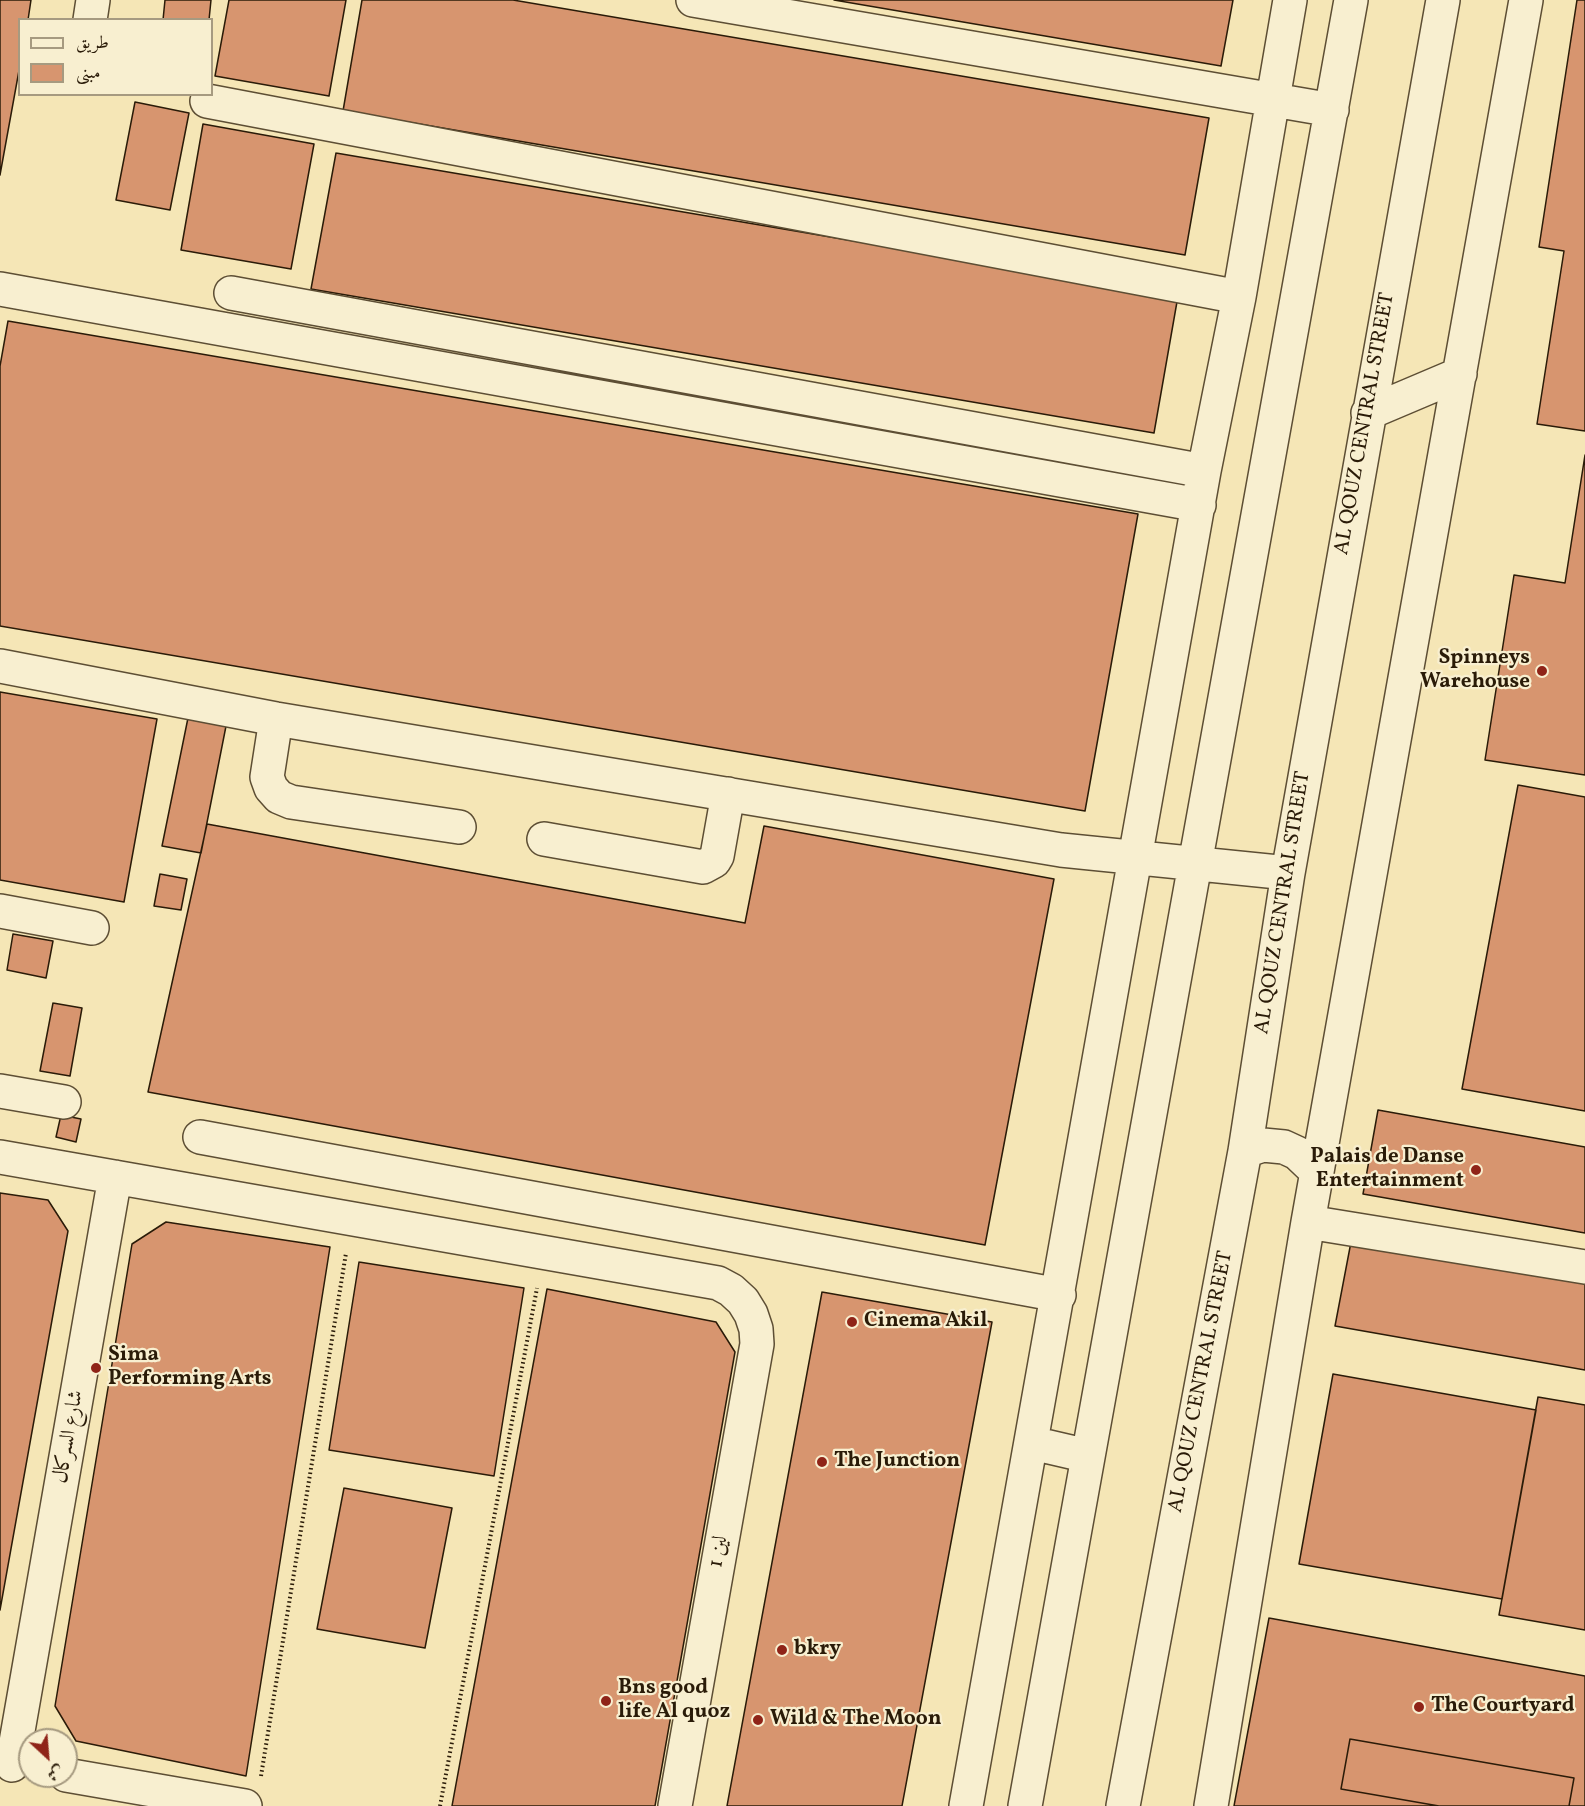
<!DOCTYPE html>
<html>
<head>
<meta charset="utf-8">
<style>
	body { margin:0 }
	#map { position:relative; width:1585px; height:1806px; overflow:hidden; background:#f5e6b6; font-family:Vollkorn,Amiri,serif }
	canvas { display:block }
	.legend { position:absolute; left:18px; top:18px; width:195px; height:78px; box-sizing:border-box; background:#f8efd0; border:2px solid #a69a80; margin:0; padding:8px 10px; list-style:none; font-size:18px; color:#2a1b08 }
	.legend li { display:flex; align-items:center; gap:12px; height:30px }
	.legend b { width:30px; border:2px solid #a69a80 }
	.north { position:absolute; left:18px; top:1728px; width:60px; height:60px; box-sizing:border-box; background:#f8efd0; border:2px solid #a69a80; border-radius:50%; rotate:154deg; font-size:16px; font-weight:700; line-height:24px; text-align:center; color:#2a1b08 }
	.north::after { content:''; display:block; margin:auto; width:21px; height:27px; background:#8f2418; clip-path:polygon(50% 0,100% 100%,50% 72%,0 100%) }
</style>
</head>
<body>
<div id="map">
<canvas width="1585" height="1806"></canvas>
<ul class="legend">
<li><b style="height:8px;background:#f8efd0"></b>طريق</li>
<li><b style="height:16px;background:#d7956f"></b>مبنى</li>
</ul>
<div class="north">ش</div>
</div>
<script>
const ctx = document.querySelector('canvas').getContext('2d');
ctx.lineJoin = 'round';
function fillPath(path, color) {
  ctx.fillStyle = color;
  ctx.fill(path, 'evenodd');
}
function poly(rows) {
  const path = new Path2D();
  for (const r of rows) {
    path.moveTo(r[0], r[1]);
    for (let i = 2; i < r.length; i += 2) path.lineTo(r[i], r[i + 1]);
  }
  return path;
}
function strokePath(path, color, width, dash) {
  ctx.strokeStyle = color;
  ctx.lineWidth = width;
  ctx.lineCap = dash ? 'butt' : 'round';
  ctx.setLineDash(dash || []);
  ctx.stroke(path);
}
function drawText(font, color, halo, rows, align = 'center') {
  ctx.font = font + ' Vollkorn,Amiri,serif';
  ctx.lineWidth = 4.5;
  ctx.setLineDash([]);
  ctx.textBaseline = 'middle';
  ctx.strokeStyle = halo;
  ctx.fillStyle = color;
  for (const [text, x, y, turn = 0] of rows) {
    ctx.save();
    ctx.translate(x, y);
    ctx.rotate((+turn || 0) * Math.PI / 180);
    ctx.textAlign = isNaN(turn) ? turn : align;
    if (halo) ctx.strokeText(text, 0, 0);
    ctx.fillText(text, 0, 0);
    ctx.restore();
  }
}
const building = poly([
	[0,0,31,0,28,20,20,20,20,65,0,175,0,0],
	[165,0,211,0,209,20,163,20,165,0],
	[229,0,346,0,329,96,215,76,229,0],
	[362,0,513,0,1209,118,1185,255,343,111,362,0],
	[834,0,1233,0,1221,66,834,0],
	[1577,0,1585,0,1585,431,1537,424,1564,251,1539,247,1577,0],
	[135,102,189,113,170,210,116,200,135,102],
	[203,124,314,144,291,269,181,250,203,124],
	[336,153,1178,296,1154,433,311,289,336,153],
	[8,321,1138,514,1085,811,0,626,0,366,8,321],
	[1585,455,1585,775,1485,760,1514,575,1565,583,1585,455],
	[0,692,157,719,124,902,0,880,0,692],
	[189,713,227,721,201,853,162,846,189,713],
	[1518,785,1585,797,1585,1111,1462,1089,1518,785],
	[207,824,745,923,764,826,1054,879,985,1245,148,1092,207,824],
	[160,874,187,879,181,910,154,906,160,874],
	[13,934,53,941,46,978,7,970,13,934],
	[53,1003,82,1008,70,1076,40,1071,53,1003],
	[1378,1110,1585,1147,1585,1233,1363,1194,1378,1110],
	[61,1115,81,1119,76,1142,56,1137,61,1115],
	[0,1193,48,1200,68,1231,0,1610,0,1193],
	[166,1222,330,1247,246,1776,76,1741,55,1706,132,1244,166,1222],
	[1351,1242,1585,1283,1585,1370,1335,1326,1351,1242],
	[359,1262,524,1288,494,1476,329,1450,359,1262],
	[547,1289,716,1322,735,1352,655,1806,452,1806,547,1289],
	[822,1292,992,1322,902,1806,727,1806,822,1292],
	[1333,1374,1536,1410,1502,1599,1299,1564,1333,1374],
	[1538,1397,1585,1405,1585,1630,1499,1615,1538,1397],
	[344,1488,452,1508,425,1648,317,1629,344,1488],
	[1269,1618,1585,1676,1585,1806,1569,1806,1574,1778,1350,1739,1341,1789,1439,1806,1234,1806,1269,1618],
	[1350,1739,1574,1778,1569,1806,1439,1806,1341,1789,1350,1739]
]);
const path = poly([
	[261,1776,346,1253],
	[440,1806,537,1288]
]);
const minor = poly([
	[693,0,1332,110],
	[90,20,93,0],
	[207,101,1239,297],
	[0,289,1199,505],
	[231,293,1204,471],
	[1368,413,1460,374],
	[0,666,276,719,1061,850,1288,873],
	[276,719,267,777,271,788,279,797,291,802,459,827],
	[544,839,703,867,714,861,717,856,728,794],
	[0,911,92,928],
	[0,1091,64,1102],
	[200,1137,1059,1295],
	[1245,1151,1263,1145,1284,1147,1297,1153,1317,1172],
	[0,1157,718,1283,731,1290,743,1301,751,1314,756,1329,757,1344,675,1806],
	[1308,1222,1585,1267],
	[1032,1443,1088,1456],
	[12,1765,115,1177],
	[66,1775,245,1806],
	[966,1806,1204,471,1239,297,1290,0],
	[1025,1806,1351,0],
	[1123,1806,1245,1151,1288,873,1443,0],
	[1211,1806,1308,1222,1526,0]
]);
const markers = [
	[1542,671,6,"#8f2418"],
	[1476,1170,6,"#8f2418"],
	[852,1322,6,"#8f2418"],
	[96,1368,6,"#8f2418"],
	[822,1462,6,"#8f2418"],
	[782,1650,6,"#8f2418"],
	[606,1701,6,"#8f2418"],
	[1419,1707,6,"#8f2418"],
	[758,1720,6,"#8f2418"]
];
const streetNames = [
	["AL QOUZ CENTRAL STREET",1366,424,-80],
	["AL QOUZ CENTRAL STREET",1284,903,-81],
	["AL QOUZ CENTRAL STREET",1202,1382,-79],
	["شارع السركال",70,1437,-80],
	["لين 1",720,1552,-80]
];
const poiNames = [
	["Spinneys",1530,659,"right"],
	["Warehouse",1530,683,"right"],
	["Palais de Danse",1464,1158,"right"],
	["Entertainment",1464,1182,"right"],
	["Cinema Akil",864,1322],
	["Sima",108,1356],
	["Performing Arts",108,1380],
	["The Junction",834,1462],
	["bkry",794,1650],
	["Bns good",618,1689],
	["life Al quoz",618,1713],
	["The Courtyard",1431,1707],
	["Wild & The Moon",770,1720]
];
fillPath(building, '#d7956f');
strokePath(building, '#2a1b08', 1.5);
strokePath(minor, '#5d4e34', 36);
strokePath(path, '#2a1b08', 4, [1.5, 3]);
strokePath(minor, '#f8efd0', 33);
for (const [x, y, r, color] of markers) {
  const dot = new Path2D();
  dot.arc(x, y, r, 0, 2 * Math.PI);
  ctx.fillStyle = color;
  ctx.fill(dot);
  strokePath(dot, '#f8efd0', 2);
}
drawText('21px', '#2a1b08', '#f8efd0', streetNames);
drawText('bold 21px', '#2a1b08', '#f8efd0', poiNames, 'left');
</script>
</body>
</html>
